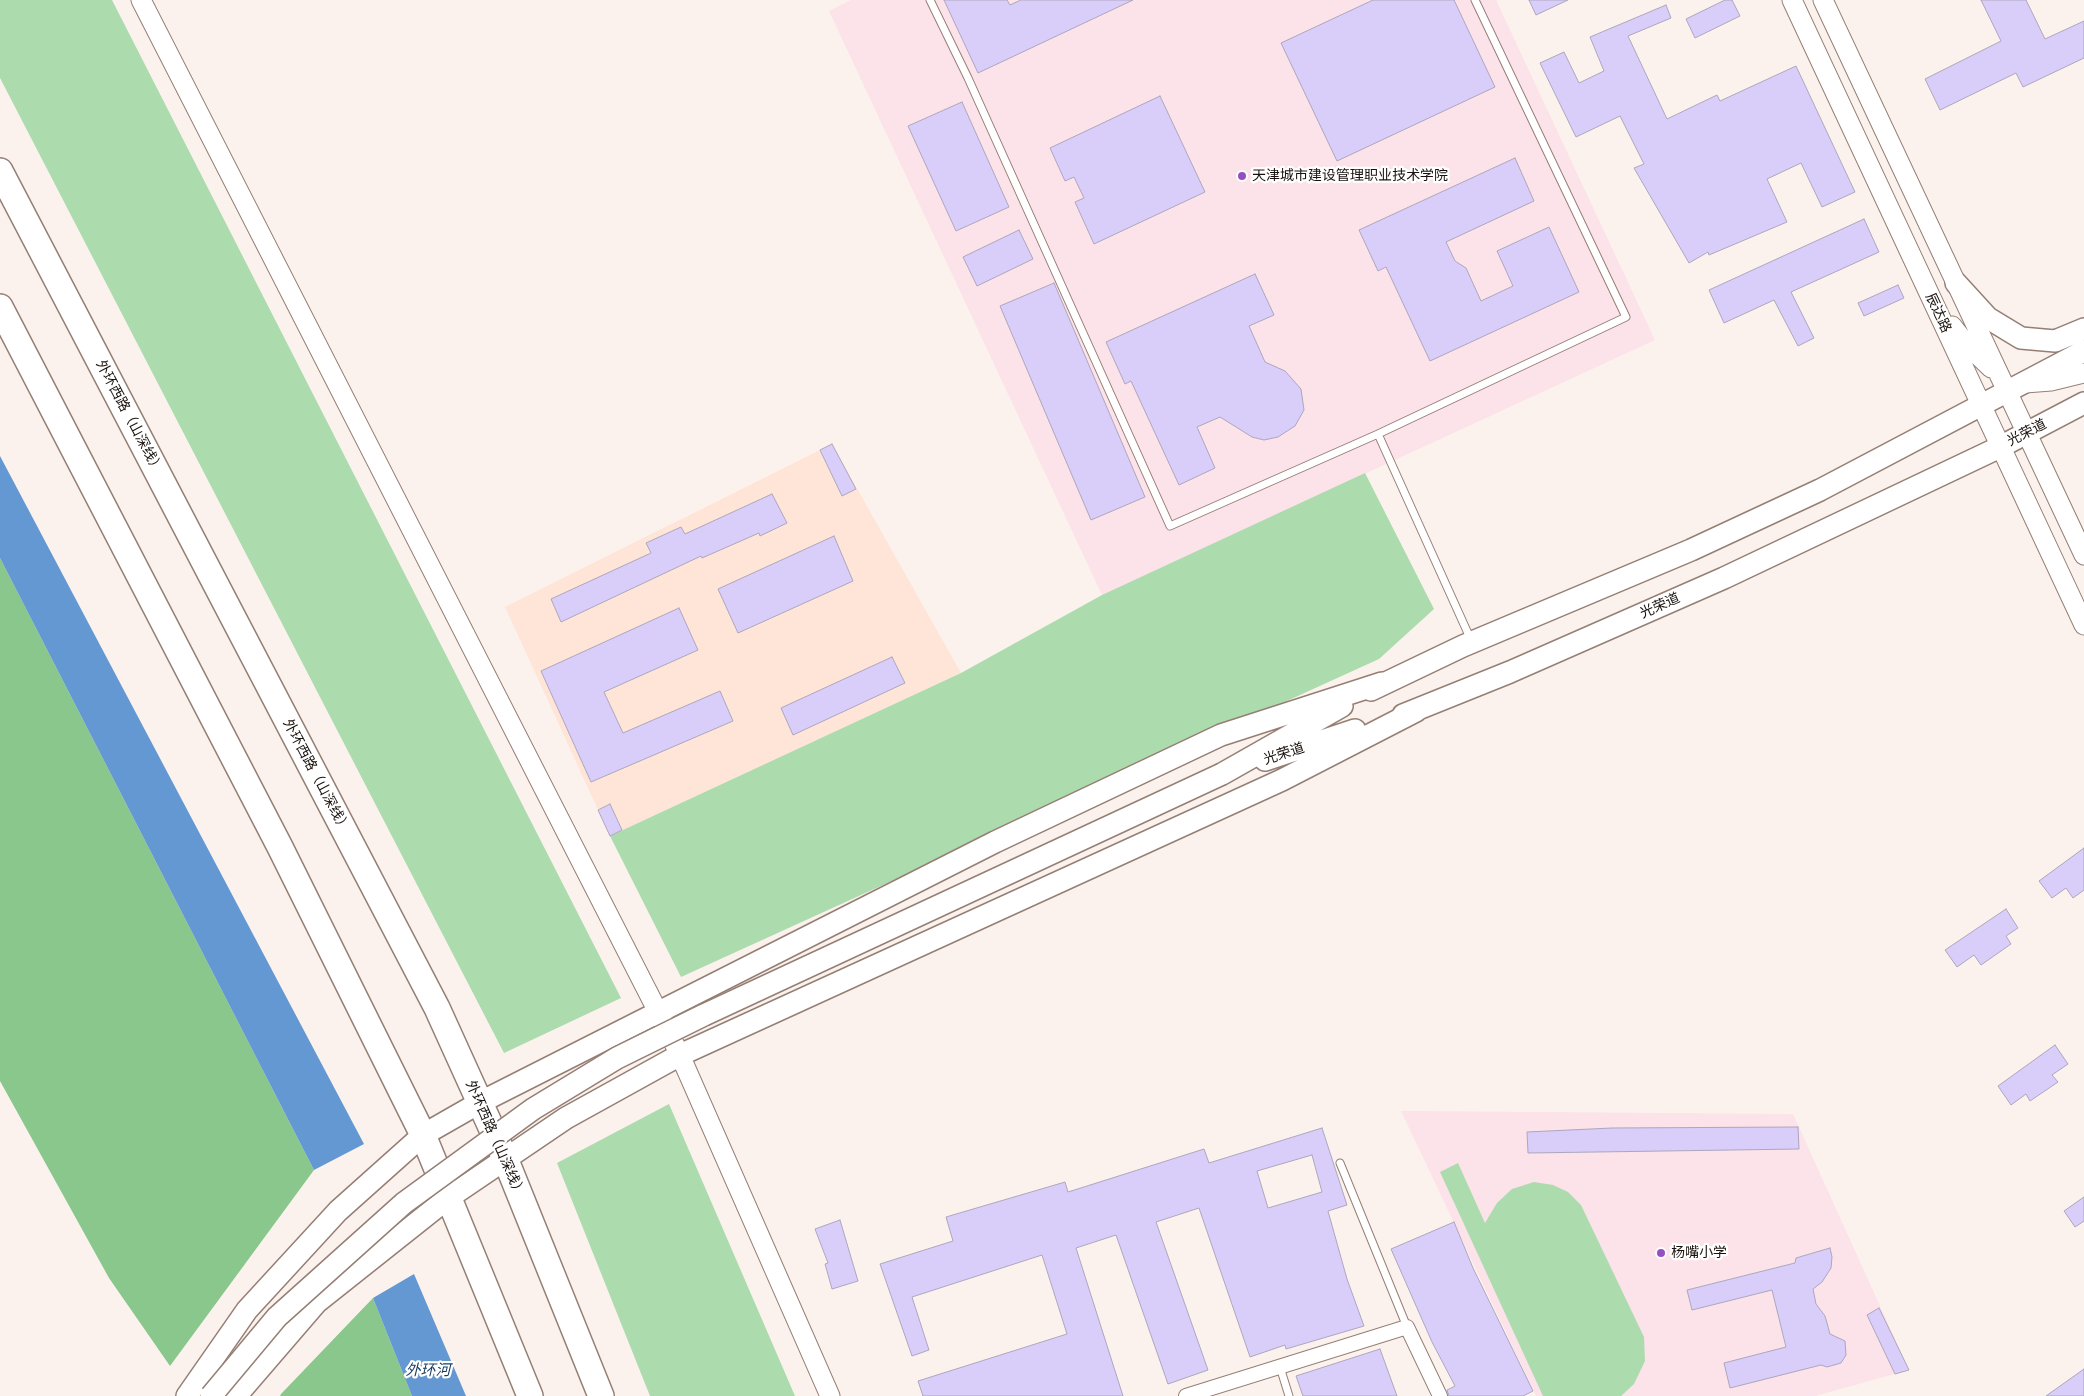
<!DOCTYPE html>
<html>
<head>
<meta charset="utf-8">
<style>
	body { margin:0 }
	canvas { display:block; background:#fbf1ed }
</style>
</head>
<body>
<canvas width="2084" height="1396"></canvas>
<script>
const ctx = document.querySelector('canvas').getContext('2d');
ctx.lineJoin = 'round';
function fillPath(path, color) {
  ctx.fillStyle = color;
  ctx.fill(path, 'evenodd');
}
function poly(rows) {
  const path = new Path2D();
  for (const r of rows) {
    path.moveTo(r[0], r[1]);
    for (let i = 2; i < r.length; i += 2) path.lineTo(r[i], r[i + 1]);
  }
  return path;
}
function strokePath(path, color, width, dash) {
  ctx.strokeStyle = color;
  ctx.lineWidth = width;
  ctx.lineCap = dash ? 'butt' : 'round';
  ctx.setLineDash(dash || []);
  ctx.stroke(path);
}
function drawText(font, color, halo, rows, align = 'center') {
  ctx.font = font + ' "Noto Sans","Noto Sans SC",sans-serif';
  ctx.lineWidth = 4.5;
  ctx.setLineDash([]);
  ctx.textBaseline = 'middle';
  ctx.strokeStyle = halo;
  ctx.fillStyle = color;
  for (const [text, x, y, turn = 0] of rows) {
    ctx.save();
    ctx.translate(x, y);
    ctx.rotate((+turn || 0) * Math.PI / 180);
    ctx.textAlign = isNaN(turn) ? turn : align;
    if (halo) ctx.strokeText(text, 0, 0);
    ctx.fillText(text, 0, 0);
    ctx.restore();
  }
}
const built = poly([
	[832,444,961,673,610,836,505,607]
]);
const education = poly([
	[851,0,1496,0,1655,340,1102,595,829,11],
	[1401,1111,1793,1114,1909,1370,1815,1396,1536,1396]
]);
const green = poly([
	[0,0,112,0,621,998,504,1053,0,78],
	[1365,473,1434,609,1379,659,681,977,610,836,961,673,1102,595],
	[669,1104,795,1396,650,1396,557,1163],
	[1458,1163,1485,1223,1497,1203,1512,1189,1534,1182,1553,1185,1568,1192,1581,1205,1644,1337,1645,1361,1634,1384,1621,1396,1543,1396,1440,1172]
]);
const forest = poly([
	[0,558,314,1170,170,1366,109,1278,0,1081],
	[373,1298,412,1396,280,1396,281,1394]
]);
const water = poly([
	[0,456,364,1144,314,1170,0,558],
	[414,1274,466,1396,412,1396,373,1298]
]);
const building = poly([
	[944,0,1007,0,1010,5,1021,0,1133,0,978,73,944,0],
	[1373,0,1454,0,1495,87,1337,161,1281,43,1373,0],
	[1529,0,1568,0,1536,15,1529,0],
	[1725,0,1732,0,1740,16,1695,38,1686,19,1725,0],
	[1981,0,2026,0,2045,39,2084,21,2084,58,2023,87,2016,73,1940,110,1925,79,2001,41,1981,0],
	[1666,5,1671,18,1628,36,1667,119,1717,95,1720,101,1796,66,1855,192,1822,207,1801,163,1767,179,1787,222,1709,255,1708,252,1689,263,1634,168,1644,164,1620,116,1576,137,1540,63,1564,52,1579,83,1604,71,1590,37,1666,5],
	[1160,96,1205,192,1094,244,1075,202,1084,198,1074,177,1065,181,1050,148,1160,96],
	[962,102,1009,207,956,231,908,126,962,102],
	[1515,158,1534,201,1446,242,1455,261,1466,268,1481,301,1513,286,1497,251,1549,227,1579,292,1430,361,1386,267,1378,271,1359,230,1515,158],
	[1864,219,1879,252,1791,292,1814,338,1798,346,1774,300,1724,323,1709,290,1864,219],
	[1019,230,1033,259,977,286,963,257,1019,230],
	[1255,274,1274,315,1249,326,1265,362,1285,371,1301,389,1304,410,1295,426,1278,437,1264,440,1252,437,1220,417,1197,427,1215,468,1179,485,1131,381,1125,384,1106,342,1255,274],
	[1054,283,1145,497,1091,520,1000,306,1054,283],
	[1898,285,1904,298,1864,316,1858,303,1898,285],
	[832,444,856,489,842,496,820,450,832,444],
	[772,494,787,523,760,536,759,533,702,558,701,556,561,622,551,599,651,553,646,543,681,527,685,534,772,494],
	[834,536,853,581,738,633,718,589,834,536],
	[679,608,698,650,604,692,623,733,720,691,733,721,591,782,541,671,679,608],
	[892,657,905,683,793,735,781,708,892,657],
	[610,804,622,830,610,836,598,810,610,804],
	[2084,848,2084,890,2073,898,2066,888,2052,898,2039,881,2084,848],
	[2006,909,2018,928,2006,936,2011,944,1981,965,1974,955,1957,967,1945,950,2006,909],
	[2055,1045,2068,1064,2052,1075,2058,1082,2030,1101,2026,1094,2011,1105,1998,1086,2055,1045],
	[1798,1127,1799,1149,1528,1153,1527,1132,1612,1128,1798,1127],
	[1322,1128,1347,1205,1328,1211,1347,1279,1364,1326,1286,1349,1285,1345,1250,1357,1199,1208,1156,1222,1208,1370,1168,1384,1116,1235,1076,1248,1123,1396,923,1396,918,1381,1067,1334,1042,1255,912,1297,929,1350,912,1356,880,1264,953,1241,946,1217,1065,1182,1068,1192,1204,1149,1209,1163,1322,1128],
	[1312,1155,1322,1192,1268,1208,1257,1171,1312,1155],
	[2084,1197,2084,1221,2075,1227,2064,1211,2084,1197],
	[840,1220,858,1281,832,1289,825,1264,828,1263,815,1229,840,1220],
	[1454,1222,1473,1268,1533,1391,1523,1396,1449,1396,1447,1390,1455,1386,1432,1342,1391,1249,1454,1222],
	[1830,1248,1832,1257,1831,1268,1822,1282,1813,1289,1816,1304,1825,1316,1830,1334,1845,1341,1846,1355,1841,1363,1827,1367,1821,1365,1730,1388,1724,1363,1786,1347,1772,1290,1692,1310,1687,1290,1795,1263,1796,1258,1830,1248],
	[1879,1308,1909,1370,1895,1374,1867,1315,1879,1308],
	[1380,1349,1397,1396,1303,1396,1296,1376,1380,1349],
	[2084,1369,2084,1396,2046,1396,2084,1369]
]);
const lane = poly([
	[930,0,968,78,1170,526,1378,434,1626,317,1475,0],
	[1378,434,1471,640],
	[1340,1163,1407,1327],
	[1280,1367,1289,1396]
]);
const street = poly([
	[1186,1396,1407,1327,1440,1396]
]);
const secondary = poly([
	[141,0,680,1055,830,1396],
	[1792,0,2084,625],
	[1823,0,2084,555],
	[1952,326,1967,345,1991,368],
	[2025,383,2051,381,2084,373]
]);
const primary = poly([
	[1956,283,1988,318,2021,338,2055,341,2084,329],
	[1371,690,1463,646,1691,550,1820,490,2084,351],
	[1403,715,1510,672,1724,578,2000,447,2084,403],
	[1265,760,1355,730],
	[1222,774,1342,706],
	[187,1396,247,1310,338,1211,423,1135,479,1103,995,842,1221,735,1382,683],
	[236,1396,317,1302,448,1198,566,1118,680,1055,1282,780,1416,711]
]);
const highway = poly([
	[0,171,437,1008,505,1158,601,1396],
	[0,307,280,847,423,1135,530,1396]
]);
const primaryBridge = poly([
	[211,1396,277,1317,404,1203,533,1109,617,1058,704,1015,1222,774]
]);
const markers = [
	[1242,176,5,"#944fc3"],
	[1661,1253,5,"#944fc3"]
];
const poiNames = [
	["天津城市建设管理职业技术学院",1252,176],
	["杨嘴小学",1671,1253]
];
const streetNames = [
	["辰达路",1938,313,65],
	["外环西路（山深线）",129,417,62],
	["光荣道",2027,433,-27],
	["光荣道",1660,606,-24],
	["光荣道",1284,754,-18],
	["外环西路（山深线）",316,776,62],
	["外环西路（山深线）",495,1139,66]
];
const waterNames = [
	["外环河",428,1371]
];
fillPath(built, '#fee5d8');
fillPath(education, '#fce2e9');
fillPath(green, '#acdcad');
fillPath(forest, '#89c78c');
fillPath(water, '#6398d2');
fillPath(building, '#d9cdfa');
strokePath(building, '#ada7bd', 1);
strokePath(lane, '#957f74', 9);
strokePath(street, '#957f74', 16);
strokePath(secondary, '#957f74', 21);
strokePath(primary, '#957f74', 24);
strokePath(highway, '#957f74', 28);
strokePath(lane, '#fff', 7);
strokePath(street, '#fff', 14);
strokePath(secondary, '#fff', 19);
strokePath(primary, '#fff', 21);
strokePath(highway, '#fff', 25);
strokePath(primaryBridge, '#957f74', 24, []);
strokePath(primaryBridge, '#fff', 21);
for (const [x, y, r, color] of markers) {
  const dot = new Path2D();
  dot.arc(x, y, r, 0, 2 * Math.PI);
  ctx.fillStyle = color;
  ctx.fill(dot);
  strokePath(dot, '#fff', 2);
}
drawText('14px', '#19110d', '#fff', poiNames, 'left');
drawText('14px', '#19110d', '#fff', streetNames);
drawText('italic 15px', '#13385f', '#fff', waterNames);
</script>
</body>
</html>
